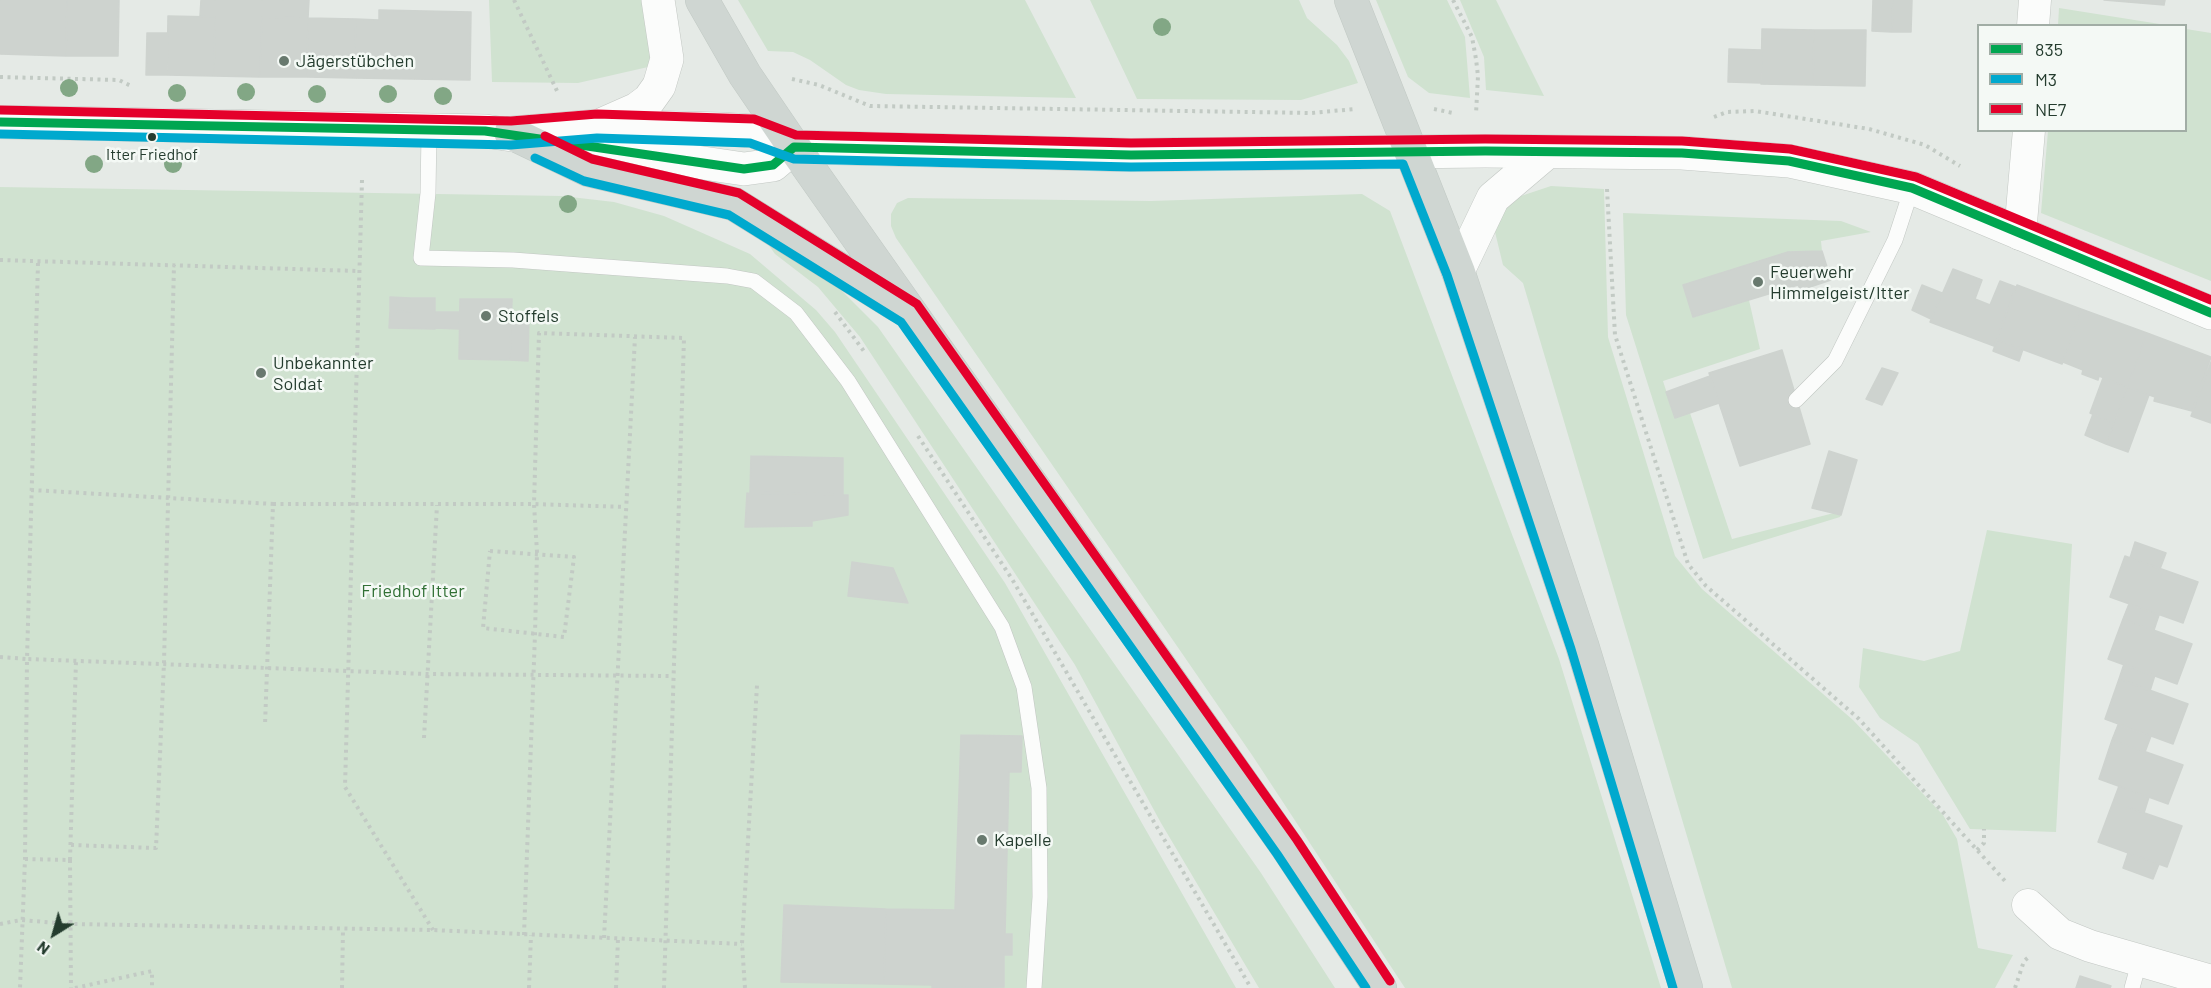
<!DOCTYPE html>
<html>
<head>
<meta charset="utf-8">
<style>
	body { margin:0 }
	#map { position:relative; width:2211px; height:988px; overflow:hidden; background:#e5eae6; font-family:Barlow,sans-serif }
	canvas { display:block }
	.legend { position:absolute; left:1977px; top:24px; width:210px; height:108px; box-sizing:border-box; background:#f4f9f5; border:2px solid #a1ada5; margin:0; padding:8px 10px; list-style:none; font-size:18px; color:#243c2e }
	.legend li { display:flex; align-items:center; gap:12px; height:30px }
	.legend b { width:30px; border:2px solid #a1ada5 }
	.north { position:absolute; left:24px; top:904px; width:60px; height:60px; -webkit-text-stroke:4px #f4f9f5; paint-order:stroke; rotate:217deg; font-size:16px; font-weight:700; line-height:24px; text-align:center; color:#243c2e }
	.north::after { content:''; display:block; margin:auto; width:21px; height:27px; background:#243c2e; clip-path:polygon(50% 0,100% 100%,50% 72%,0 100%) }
</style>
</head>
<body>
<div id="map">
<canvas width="2211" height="988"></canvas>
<ul class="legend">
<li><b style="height:8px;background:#00a651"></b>835</li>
<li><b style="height:8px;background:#00a9ce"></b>M3</li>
<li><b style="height:8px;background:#e4002b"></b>NE7</li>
</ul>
<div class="north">N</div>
</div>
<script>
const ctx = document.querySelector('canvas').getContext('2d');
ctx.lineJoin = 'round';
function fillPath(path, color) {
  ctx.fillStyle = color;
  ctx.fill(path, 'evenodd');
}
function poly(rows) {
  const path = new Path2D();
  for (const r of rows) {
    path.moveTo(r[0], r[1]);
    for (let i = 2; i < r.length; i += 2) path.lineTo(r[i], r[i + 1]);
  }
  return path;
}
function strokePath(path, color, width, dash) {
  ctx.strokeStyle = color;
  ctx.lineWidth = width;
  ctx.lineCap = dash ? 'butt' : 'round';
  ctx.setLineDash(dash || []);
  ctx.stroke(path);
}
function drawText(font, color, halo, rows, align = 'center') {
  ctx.font = font + ' Barlow,sans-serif';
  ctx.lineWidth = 5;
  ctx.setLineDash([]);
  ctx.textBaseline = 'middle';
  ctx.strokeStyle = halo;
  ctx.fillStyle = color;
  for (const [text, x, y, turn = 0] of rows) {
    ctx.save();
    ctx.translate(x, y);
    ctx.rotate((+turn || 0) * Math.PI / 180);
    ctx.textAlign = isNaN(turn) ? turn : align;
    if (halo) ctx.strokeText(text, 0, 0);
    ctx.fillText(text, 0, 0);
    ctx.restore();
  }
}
const green = poly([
	[489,0,641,0,650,14,655,34,648,67,578,83,492,82],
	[738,0,1025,0,1076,98,886,94,859,90,846,85,810,60,793,52,768,51],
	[1090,0,1299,0,1307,18,1337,45,1349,61,1358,83,1301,100,1137,99],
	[1376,0,1447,0,1465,37,1470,98,1429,93,1408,77],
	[1460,0,1496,0,1544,96,1486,90,1484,57],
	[2059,8,2166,25,2058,25],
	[2186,29,2211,33,2211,281,2041,213,2048,131,2186,130],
	[1551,186,1604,189,1608,337,1675,556,1702,589,1853,720,1943,815,1957,839,1978,948,2013,955,1995,988,1732,988,1523,283,1503,265,1495,232,1498,213,1518,197],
	[0,187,562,196,614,202,664,216,750,254,816,310,835,332,1005,583,1236,988,0,988],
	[1362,194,1390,211,1559,659,1661,988,1405,988,1252,755,896,238,891,226,891,214,897,203,908,198,1151,201],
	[1623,213,1841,221,1871,232,1821,241,1822,251,1788,252,1684,285,1694,317,1749,300,1760,349,1663,381,1675,418,1690,413,1732,539,1834,513,1841,515,1840,517,1703,559,1626,315],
	[763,237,824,273,878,327,1261,873,1335,988,1259,988,1161,823,1075,665,860,337,818,287,775,254],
	[1987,530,2072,544,2056,832,1970,829,1918,744,1880,718,1859,687,1863,648,1924,661,1960,651]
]);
const building = poly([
	[0,0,67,0,66,56,0,54,0,0],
	[67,0,119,0,118,56,66,56,67,0],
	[201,0,215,0,215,17,200,16,201,0],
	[215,0,262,0,262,17,215,17,215,0],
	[262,0,283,0,283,18,262,17,262,0],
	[283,0,309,0,308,18,283,18,283,0],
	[1873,0,1893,0,1892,32,1872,31,1873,0],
	[1893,0,1912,0,1911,32,1892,32,1893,0],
	[2104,0,2165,0,2164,5,2104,0],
	[379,10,471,12,470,80,354,78,356,19,379,20,379,10],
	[168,16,215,17,214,76,167,75,168,16],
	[215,17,262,17,260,77,214,76,215,17],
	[262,17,308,18,307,77,260,77,262,17],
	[308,18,356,19,354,78,307,77,308,18],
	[1762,29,1814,30,1813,85,1761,84,1762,29],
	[1814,30,1866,30,1865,86,1813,85,1814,30],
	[147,33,167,33,167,75,146,75,147,33],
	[1729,49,1761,50,1761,83,1728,82,1729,49],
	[1822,251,1831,280,1801,290,1798,285,1693,317,1683,285,1788,252,1822,251],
	[1953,269,1982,280,1975,299,1990,305,2000,281,2016,287,1994,346,1930,322,1953,269],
	[1922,285,1942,293,1931,319,1912,310,1922,285],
	[2017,285,2081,309,2062,364,1997,340,2017,285],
	[390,297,410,298,410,312,390,311,390,297],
	[410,298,435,298,435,329,389,328,390,311,410,312,410,298],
	[460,299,512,299,510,360,459,359,460,299],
	[2081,309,2147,333,2127,387,2099,376,2098,380,2082,374,2083,370,2063,362,2081,309],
	[435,312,460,312,460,329,435,328,435,312],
	[511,314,529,314,528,361,510,360,511,314],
	[2147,333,2211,357,2192,411,2154,401,2155,397,2127,387,2147,333],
	[1997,340,2023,349,2019,361,1993,351,1997,340],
	[1782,350,1810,444,1740,466,1709,373,1782,350],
	[2211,362,2211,423,2191,416,2211,362],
	[1882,368,1898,373,1882,405,1866,399,1882,368],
	[1710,376,1719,403,1675,418,1666,392,1710,376],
	[2103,378,2127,387,2114,423,2090,413,2103,378],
	[2127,387,2149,395,2128,452,2106,444,2127,387],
	[2093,414,2114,423,2106,444,2085,435,2093,414],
	[1829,451,1857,460,1841,515,1812,508,1829,451],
	[751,456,843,458,843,494,750,492,751,456],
	[747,493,848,495,848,515,812,521,812,526,745,527,747,493],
	[2135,542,2166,553,2160,569,2130,558,2135,542],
	[2125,556,2198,582,2183,623,2110,597,2125,556],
	[852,562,893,568,908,603,848,596,852,562],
	[2129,604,2159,615,2154,630,2123,619,2129,604],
	[2123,619,2192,644,2177,684,2108,659,2123,619],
	[2124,664,2155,675,2150,691,2119,679,2124,664],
	[2119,679,2188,704,2173,744,2105,719,2119,679],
	[2118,725,2151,736,2145,752,2112,740,2118,725],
	[961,735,1022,736,1021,772,1009,772,1005,934,1012,934,1012,955,1004,955,1004,987,932,988,932,985,884,984,886,909,955,910,961,735],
	[2112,740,2183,765,2168,804,2099,779,2112,740],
	[2119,786,2149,797,2144,813,2113,802,2119,786],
	[2113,802,2182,826,2167,867,2098,842,2113,802],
	[2128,853,2159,864,2153,879,2123,868,2128,853],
	[784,905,886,909,884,984,781,982,784,905],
	[2080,976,2111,986,2110,988,2076,988,2080,976]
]);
const path = poly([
	[514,0,558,93],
	[1453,0,1472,37,1476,59,1478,76,1476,114],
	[0,77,119,80,131,86],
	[792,79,819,85,870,106,1311,113,1355,109],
	[1434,109,1453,113],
	[1714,117,1727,112,1755,111,1869,129,1925,145,1960,166],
	[362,180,345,787,433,930],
	[1607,189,1615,335,1688,564,1706,586,1859,719,2005,881],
	[0,260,358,271],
	[38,263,27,659,427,674,671,676],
	[835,312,866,354],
	[918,436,1012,579,1251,988],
	[31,490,273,504,265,725],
	[273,504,534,504,625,507],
	[490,551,574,557,564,637,483,628,490,551],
	[0,657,27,659,25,859,20,988],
	[424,738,437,505],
	[71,845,156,848,164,662,174,265],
	[1977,850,1984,843,1984,829],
	[25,859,70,860,71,988],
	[70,860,76,660],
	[0,924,21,920,70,924,433,930,742,944],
	[524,935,535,634,537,552,534,504,539,333,684,338,664,988],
	[604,938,635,337],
	[75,988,152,971,152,988],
	[342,988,343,930],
	[529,988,531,935],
	[616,988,618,939],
	[745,988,742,944,757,685],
	[2015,988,2024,961,2030,956]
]);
const service = poly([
	[429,132,428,193,421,258,513,260,727,276,754,281,796,313,848,381,1002,627,1024,687,1039,788,1040,897,1034,988],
	[1796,400,1835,361,1895,240,1912,188],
	[2132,988,2140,959]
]);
const minor = poly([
	[2033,26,2035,0],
	[2020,234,2029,130],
	[2028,905,2060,934,2090,946,2211,981]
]);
const tertiary = poly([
	[0,122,485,131,744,169,773,165,794,147],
	[603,124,637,109,649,100,659,86,667,59,658,0],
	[511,133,597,126,720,129,753,131,794,147,1131,155,1485,151,1682,153,1789,161,1912,188,2211,313],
	[1458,271,1493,198,1546,153]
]);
const primary = poly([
	[702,0,745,75,794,147,1287,847,1380,988],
	[1351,0,1458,271,1582,645,1686,988],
	[511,133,588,170,734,204,897,305]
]);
const bus1 = poly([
	[0,122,485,131,744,169,773,165,794,147,1131,155,1485,151,1682,153,1789,161,1912,188,2211,313]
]);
const bus2 = poly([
	[0,134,511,145,597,138,750,143,794,159,1131,167,1403,164,1447,275,1571,649,1673,988],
	[535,158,584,181,729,215,901,322,1277,854,1366,988]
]);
const bus3 = poly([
	[0,110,511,121,597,114,754,119,796,135,1131,143,1485,139,1682,141,1790,149,1916,177,2211,300],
	[545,136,592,159,739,193,917,304,1297,840,1390,981]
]);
const trees = [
	[1162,27],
	[69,88],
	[246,92],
	[177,93],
	[317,94],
	[388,94],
	[443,96],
	[94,164],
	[173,164],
	[568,204]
];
const markers = [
	[284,61,6,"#68796e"],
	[152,137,5,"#243c2e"],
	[1758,282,6,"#68796e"],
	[486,316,6,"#68796e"],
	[261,373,6,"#68796e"],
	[982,840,6,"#68796e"]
];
const busNames = [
	["Itter Friedhof",152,155]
];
const poiNames = [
	["Jägerstübchen",296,61],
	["Feuerwehr",1770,272],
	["Himmelgeist/Itter",1770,293],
	["Stoffels",498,316],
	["Unbekannter",273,363],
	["Soldat",273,384],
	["Kapelle",994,840]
];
const parkNames = [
	["Friedhof Itter",413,591]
];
fillPath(green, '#d0e2d0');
fillPath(building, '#ced3cf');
strokePath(building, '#ced3cf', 1.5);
strokePath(service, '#c2c7c3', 16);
strokePath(minor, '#c2c7c3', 33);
strokePath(tertiary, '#c2c7c3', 34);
strokePath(primary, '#c1c9c4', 34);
strokePath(path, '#c2cac4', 4, [3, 4.5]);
strokePath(service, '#fbfcfb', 15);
strokePath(minor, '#fbfcfb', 32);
strokePath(tertiary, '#fbfcfb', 33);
strokePath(primary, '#cfd6d2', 33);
strokePath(bus1, '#00a651', 9);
strokePath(bus2, '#00a9ce', 9);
strokePath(bus3, '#e4002b', 9);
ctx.fillStyle = '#82a785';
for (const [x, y] of trees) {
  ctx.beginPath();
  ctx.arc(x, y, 9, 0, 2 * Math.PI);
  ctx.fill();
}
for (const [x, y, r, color] of markers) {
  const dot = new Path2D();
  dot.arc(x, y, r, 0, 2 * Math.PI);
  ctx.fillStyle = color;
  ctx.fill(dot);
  strokePath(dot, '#f4f9f5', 2);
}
drawText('16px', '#243c2e', '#f4f9f5', busNames);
drawText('18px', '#243c2e', '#f4f9f5', poiNames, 'left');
drawText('18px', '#317035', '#f4f9f5', parkNames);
</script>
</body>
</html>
